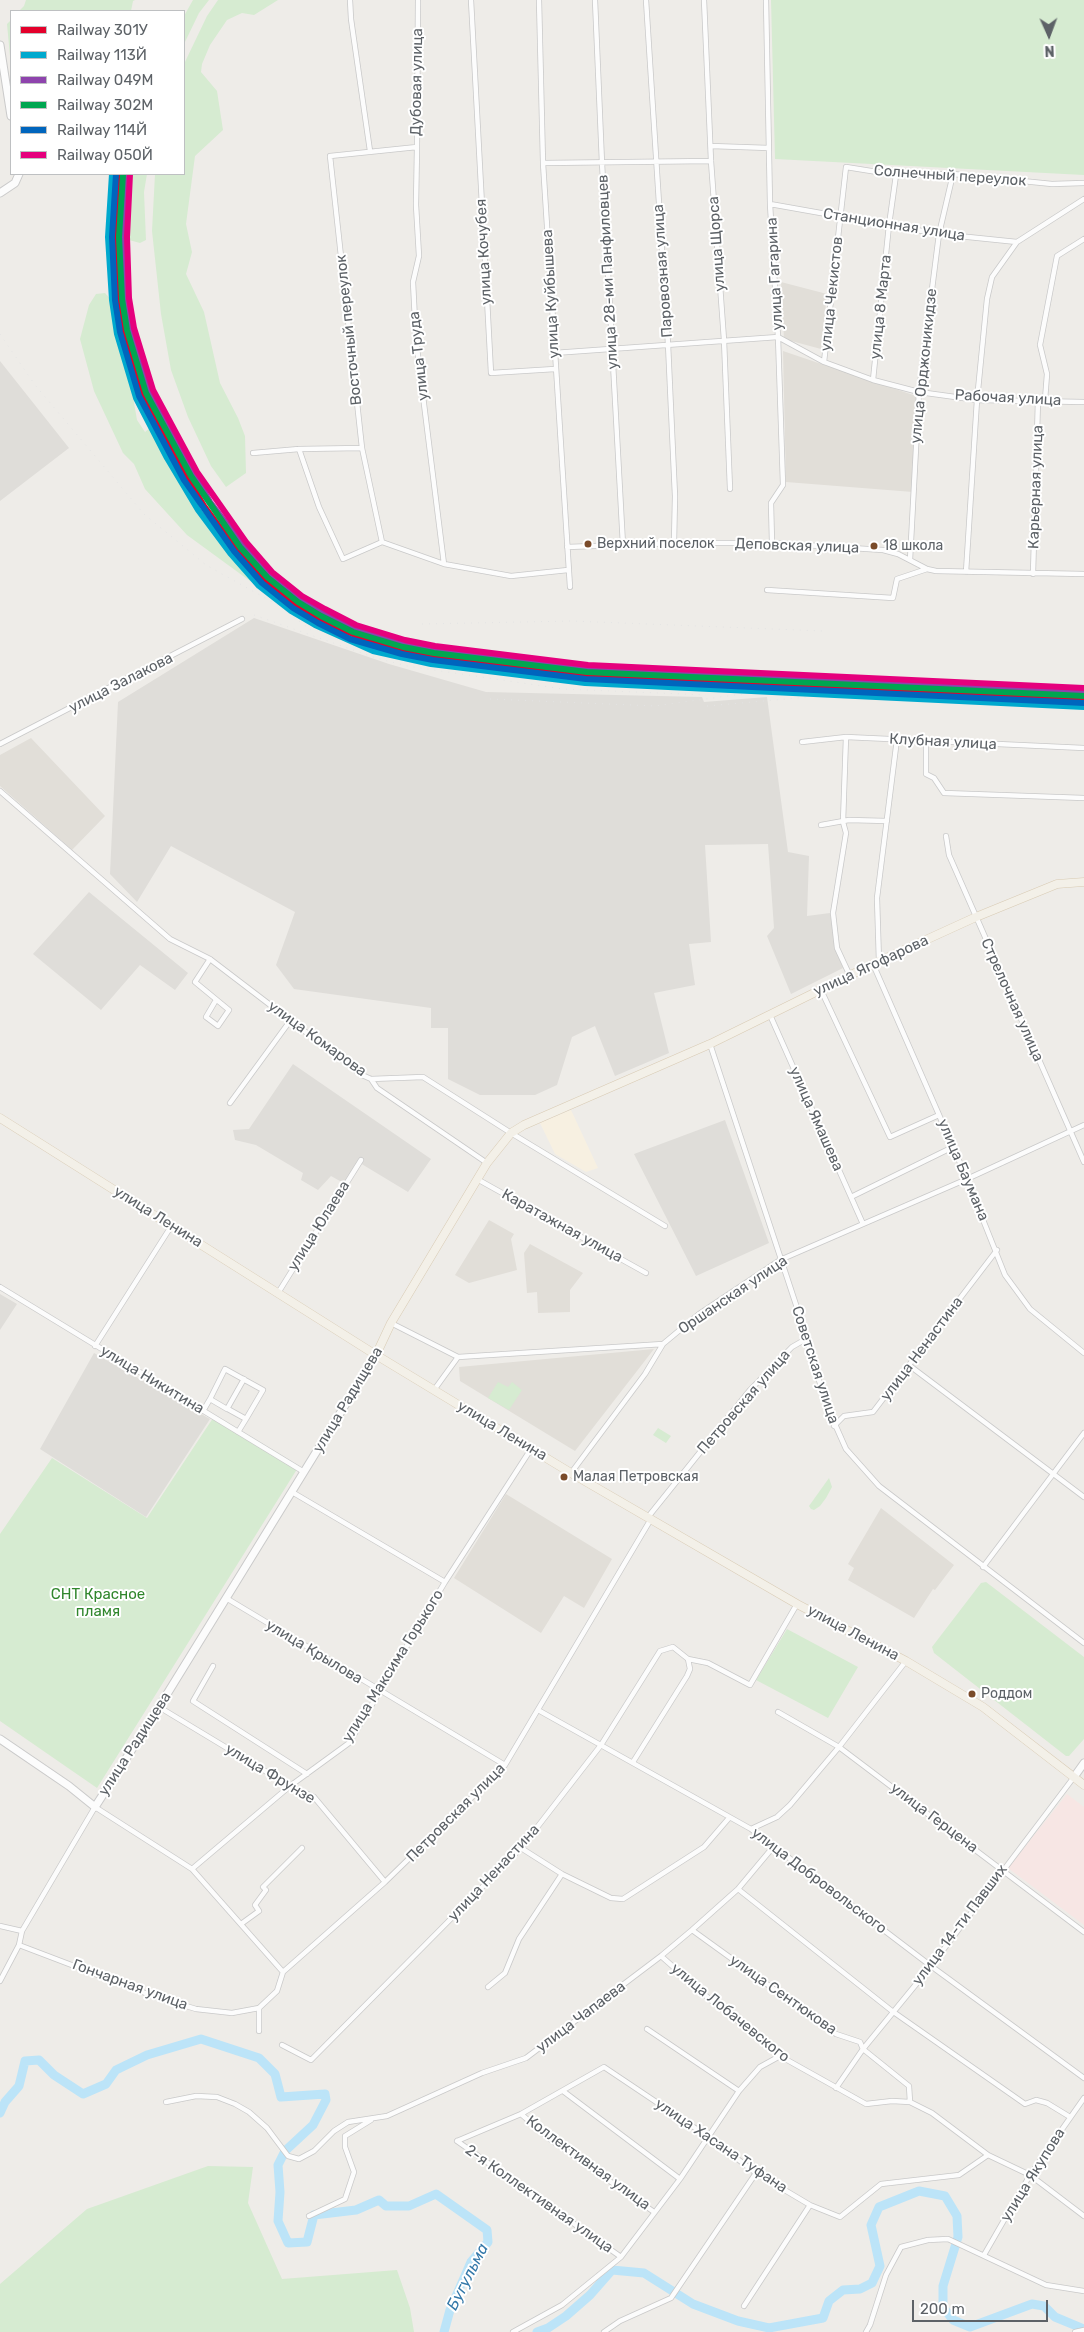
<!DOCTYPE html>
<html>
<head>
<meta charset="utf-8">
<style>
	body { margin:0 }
	#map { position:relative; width:1084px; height:2332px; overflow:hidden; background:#eeece8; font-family:Rubik,sans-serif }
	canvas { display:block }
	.legend { position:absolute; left:10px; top:10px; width:175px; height:165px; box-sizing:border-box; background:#fff; border:1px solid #bec0c2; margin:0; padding:6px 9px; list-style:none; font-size:15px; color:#5d6267 }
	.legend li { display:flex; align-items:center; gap:10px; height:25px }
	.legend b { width:25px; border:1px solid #bec0c2 }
	.north { position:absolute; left:1024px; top:10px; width:50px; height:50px; -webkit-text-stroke:4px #fff; paint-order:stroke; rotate:178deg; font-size:14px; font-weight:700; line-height:20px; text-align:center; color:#5d6267 }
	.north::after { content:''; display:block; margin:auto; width:18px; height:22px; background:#5d6267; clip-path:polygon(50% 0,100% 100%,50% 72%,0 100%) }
	.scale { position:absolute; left:912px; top:2300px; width:136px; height:22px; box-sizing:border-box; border:2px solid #5d6267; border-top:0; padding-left:6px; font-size:15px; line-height:18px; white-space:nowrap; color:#5d6267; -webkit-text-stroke:4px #fff; paint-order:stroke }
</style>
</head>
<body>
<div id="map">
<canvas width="1084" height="2332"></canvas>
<ul class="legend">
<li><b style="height:6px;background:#e4002b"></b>Railway 301У</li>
<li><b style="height:6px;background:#00a9ce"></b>Railway 113Й</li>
<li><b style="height:6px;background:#8e44ad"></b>Railway 049М</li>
<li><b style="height:6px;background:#00a651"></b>Railway 302М</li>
<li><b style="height:6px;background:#0065bd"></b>Railway 114Й</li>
<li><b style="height:6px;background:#e5007d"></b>Railway 050Й</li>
</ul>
<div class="north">N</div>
<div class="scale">200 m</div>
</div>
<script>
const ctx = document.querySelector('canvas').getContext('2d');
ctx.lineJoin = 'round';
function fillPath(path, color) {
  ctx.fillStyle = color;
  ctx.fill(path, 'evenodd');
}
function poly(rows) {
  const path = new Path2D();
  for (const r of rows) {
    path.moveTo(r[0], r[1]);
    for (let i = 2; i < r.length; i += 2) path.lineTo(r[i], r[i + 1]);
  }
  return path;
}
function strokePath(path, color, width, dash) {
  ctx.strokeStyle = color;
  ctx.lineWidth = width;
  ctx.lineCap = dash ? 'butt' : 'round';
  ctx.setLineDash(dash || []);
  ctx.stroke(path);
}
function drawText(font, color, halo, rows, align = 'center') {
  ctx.font = font + ' Rubik,sans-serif';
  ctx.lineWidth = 4;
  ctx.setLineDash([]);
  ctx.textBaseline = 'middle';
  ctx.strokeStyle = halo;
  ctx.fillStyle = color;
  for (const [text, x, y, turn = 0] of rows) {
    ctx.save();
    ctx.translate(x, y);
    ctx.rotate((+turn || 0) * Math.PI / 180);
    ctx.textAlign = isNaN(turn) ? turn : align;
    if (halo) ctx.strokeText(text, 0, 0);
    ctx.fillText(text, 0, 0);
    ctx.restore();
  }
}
const commercial = poly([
	[571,1110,598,1168,586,1172,555,1154,540,1123]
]);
const industrial = poly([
	[0,361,69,448,0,501],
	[254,618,389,664,486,692,702,697,704,702,767,697,788,852,809,856,807,916,830,913,836,946,843,968,791,994,767,936,774,928,768,844,705,845,711,942,689,944,695,985,654,993,669,1053,615,1076,595,1026,572,1037,557,1085,535,1095,480,1095,448,1079,448,1028,431,1028,431,1008,294,989,276,965,295,912,171,846,137,902,110,874,118,702],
	[89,892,188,973,175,990,140,965,101,1010,33,954],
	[293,1064,431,1159,408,1192,360,1163,347,1185,331,1176,318,1190,301,1180,303,1173,256,1145,235,1140,233,1130,249,1129],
	[725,1120,769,1243,696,1276,634,1154],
	[0,1294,17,1304,0,1330],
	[94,1353,210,1419,146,1517,40,1449]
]);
const education = poly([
	[781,282,827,294,821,349,784,339],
	[783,351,919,397,913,492,786,482],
	[31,738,105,816,72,850,0,786,0,755],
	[489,1220,514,1234,511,1239,517,1270,469,1283,455,1275],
	[530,1244,583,1273,570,1290,570,1312,538,1313,537,1292,527,1293,524,1253],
	[654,1349,575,1451,460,1381,459,1367],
	[506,1494,612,1559,584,1608,564,1596,541,1633,454,1578],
	[881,1508,954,1565,935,1590,933,1589,914,1618,848,1580,854,1568,848,1564]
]);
const medical = poly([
	[1067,1794,1084,1807,1084,1925,1008,1868]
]);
const green = poly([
	[26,0,135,0,133,1,131,11,19,11,24,6],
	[193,0,209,0,199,13,184,44,184,16],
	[218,0,278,0,254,15,242,13,227,20,210,45,202,64,201,72,217,91,223,130,195,156,186,224,192,252,186,274,204,312,220,383,238,418,245,436,246,473,226,487,211,466,188,417,171,370,161,314,152,231,155,174,184,174,184,64,207,16],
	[771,0,1084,0,1084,175,775,159],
	[11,20,11,67,7,24],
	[127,174,147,174,144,192,146,240,140,243,129,240,129,215,125,205],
	[105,293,113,302,128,368,137,420,145,432,151,427,158,432,169,459,201,507,234,552,262,584,277,596,276,600,187,535,145,489,134,464,123,453,94,391,80,339,89,305,96,294],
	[498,1382,508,1387,512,1382,522,1390,509,1410,488,1398],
	[215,1415,299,1466,97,1788,0,1721,0,1534,52,1458,147,1518],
	[658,1428,671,1436,666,1443,653,1435],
	[829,1478,832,1487,826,1498,820,1506,814,1510,811,1509,809,1506],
	[986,1582,1084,1657,1084,1739,1069,1756,1066,1756,934,1653,932,1647,981,1583],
	[787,1629,858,1667,828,1718,756,1680],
	[208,2166,253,2167,248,2203,282,2279,397,2270,410,2308,414,2332,0,2332,0,2284,87,2209]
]);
const river = poly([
	[0,2113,5,2102,19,2086,25,2061,39,2060,54,2075,83,2094,106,2084,116,2070,147,2055,201,2039,259,2058,275,2074,281,2097,325,2094,326,2100,313,2125,285,2151,278,2165,280,2192,278,2221,288,2243,307,2242,314,2215,356,2210,379,2200,386,2206,409,2206,436,2194,487,2230,488,2242,471,2262,450,2310,444,2332],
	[537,2332,548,2328,566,2316,590,2295,612,2270,644,2273,693,2304,738,2321,769,2328,823,2318,829,2301,843,2290,860,2289,872,2283,880,2266,871,2225,879,2207,919,2191,945,2196,957,2216,958,2237,943,2286,943,2307,953,2320,970,2327,1032,2304,1044,2306,1055,2317,1084,2329]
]);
const street = poly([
	[350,0,351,19,370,151],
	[471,0,491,373,555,369],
	[539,0,543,163,570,587],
	[595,0,602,163,623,545],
	[646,0,668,344,675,496,674,543],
	[704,0,711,161,724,340,730,489],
	[766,0,770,204,778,337,783,485,771,503,772,543],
	[711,146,769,148],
	[417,147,416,205,419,256,413,282,416,340,444,564],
	[543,163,711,161],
	[770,204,939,234,1017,242],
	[554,353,778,337,824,362,873,380,919,392,977,400,1084,402],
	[824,362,846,167,896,175,953,174,1052,184,1084,183],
	[873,380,889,225,896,175],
	[1045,400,1047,374,1040,345,1057,256,1084,239],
	[299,449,319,507,343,559,382,542,444,564,511,576,568,570],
	[253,453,299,449,362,448],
	[382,542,362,448,330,156,417,147,418,0],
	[567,547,676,543,772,543,883,550,898,554,927,569,936,571,1084,574],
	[910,560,919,392,939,234,953,174],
	[966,572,977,400,987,299,992,277,1017,242,1084,199],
	[1033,574,1038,400],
	[767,590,893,598,897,579,927,569],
	[846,737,843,822,846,833,833,913,837,948,850,976],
	[926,741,926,774,934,778,944,793,1084,798],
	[802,742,846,737,1084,748],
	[0,744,242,619],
	[0,791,170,939,210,959,362,1075,371,1079,423,1077,511,1133,665,1226],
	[821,825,849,820,887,821],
	[946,836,949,855,1084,1162],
	[210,959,195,982,229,1010,218,1026,206,1017,216,1000],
	[879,962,877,898,897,739],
	[873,964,964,1172,1005,1275,1030,1309,1084,1353],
	[821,990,890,1137,939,1115],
	[770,1015,863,1224],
	[710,1044,805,1332,826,1404,846,1449,879,1486,1084,1643],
	[371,1079,377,1088,487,1163],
	[230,1103,290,1021],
	[477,1179,646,1273],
	[851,1197,953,1147],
	[0,1287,304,1472],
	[278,1293,361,1160],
	[391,1323,458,1357],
	[95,1346,172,1225],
	[910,1366,1084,1497],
	[244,1379,227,1409,210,1399,225,1369,263,1390,246,1419],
	[434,1390,458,1357,663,1344,699,1314,780,1260,967,1179,1084,1125],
	[226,1408,246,1419,238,1432],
	[203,1411,210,1399,212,1400],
	[834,1426,844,1416,873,1412,997,1250],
	[571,1473,645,1374,663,1344],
	[292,1492,445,1582],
	[648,1517,750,1390,792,1347,806,1339],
	[983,1567,1084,1433],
	[226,1598,505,1765],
	[213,1666,193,1701,307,1774],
	[159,1707,290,1786,314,1797,385,1882],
	[538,1710,751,1829,931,1966,1084,2078],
	[778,1712,839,1747,1084,1932],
	[633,1762,687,1676,690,1669,688,1659],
	[751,1829,777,1817,790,1805,839,1747,906,1661],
	[521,1848,562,1874,611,1898,623,1899,704,1847,729,1818],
	[192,1869,290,1786,349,1743,445,1582,531,1449],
	[738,1889,892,2011,1025,2104,1036,2100,1047,2103,1070,2117],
	[241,1924,259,1911,255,1905,266,1890,263,1887,302,1848],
	[0,1926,22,1931],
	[692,1930,836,2034,860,2042,863,2049,909,2086,910,2102,932,2113,988,2155,1030,2175,1084,2216],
	[19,1945,153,1996,196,2009,232,2013,259,2008,277,1991,283,1972,385,1882,505,1765,651,1519],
	[661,1956,714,2003,768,2043,780,2056,866,2104,892,2101,910,2102],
	[0,1981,19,1945,22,1931,95,1807,192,1869,283,1972],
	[488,1987,505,1973,519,1939,562,1874],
	[647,2029,739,2091],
	[259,2031,259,2008],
	[282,2045,311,2060,521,1848,601,1745,660,1651,673,1647,688,1659,708,1663,750,1685,797,1604],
	[836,2088,863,2049,931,1966,1074,1777],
	[563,2091,680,2179],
	[166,2102,196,2096,217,2097,235,2104,249,2112,267,2128,288,2156,299,2159,314,2151,334,2131,348,2122,387,2116,482,2073,526,2058,661,1956,692,1930,738,1889,774,1846],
	[521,2114,551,2140,654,2212],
	[457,2141,521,2114,604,2067,707,2136,756,2173,810,2205,840,2217,881,2184,959,2175,988,2155],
	[457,2141,621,2257],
	[309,2216,345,2199,354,2172,345,2147,345,2136,371,2120],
	[984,2255,1030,2175,1084,2098],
	[744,2306,810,2205],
	[513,2332,562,2305,621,2257,680,2179,739,2091,760,2067,780,2056],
	[604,2332,620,2321,671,2298,756,2173],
	[866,2332,870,2325,886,2275,901,2247,928,2240,948,2239,1046,2285,1084,2291],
	[1075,2332,1084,2330]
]);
const secondary = poly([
	[0,45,11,116],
	[0,193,15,183,19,174],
	[0,1739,69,1786,95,1807,159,1707,376,1355],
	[1074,1777,1084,1763]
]);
const primary = poly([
	[0,1118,376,1355,571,1473,797,1604,906,1661,983,1707,1084,1785],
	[376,1355,391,1323,487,1163,511,1133,524,1125,710,1044,873,964,976,917,1057,884,1084,882]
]);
const rail = poly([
	[0,334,35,385,144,514,206,565,276,604,311,630],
	[254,615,376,658,407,666,563,689,706,695],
	[422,624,572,621,823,631],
	[490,699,655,706,771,690,1084,703],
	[707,706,809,697]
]);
const rail1 = poly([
	[120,174,115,237,119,300,124,332,143,395,174,455,204,506,236,549,264,580,295,605,319,619,375,644,433,657,586,676,1084,700]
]);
const rail2 = poly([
	[112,174,108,237,112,300,117,334,136,398,167,458,198,510,230,553,259,586,291,611,315,625,373,651,431,664,585,683,1084,707]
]);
const rail3 = poly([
	[127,175,123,237,126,299,131,330,150,392,181,451,210,502,242,544,269,575,299,599,322,612,377,637,434,650,587,669,1084,692]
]);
const rail4 = poly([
	[123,174,119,237,122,299,127,330,146,393,191,476,240,547,267,577,298,602,321,616,353,632,403,647,434,653,587,672,1084,696]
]);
const rail5 = poly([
	[116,174,112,237,115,300,120,332,139,396,184,480,234,551,262,583,293,608,318,623,350,639,402,654,433,660,586,679,1084,703]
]);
const rail6 = poly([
	[130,174,127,237,129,298,134,328,153,390,197,472,246,542,272,572,302,596,325,609,356,625,405,640,435,646,588,665,1084,688]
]);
const markers = [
	[588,544,4.5,"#7a4b2a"],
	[874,546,4.5,"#7a4b2a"],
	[564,1477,4.5,"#7a4b2a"],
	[972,1694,4.5,"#7a4b2a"]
];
const busNames = [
	["Верхний поселок",597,544],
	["18 школа",883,546],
	["Малая Петровская",573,1477],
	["Роддом",981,1694]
];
const streetNames = [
	["Дубовая улица",417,82,-89],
	["Солнечный переулок",950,176,4],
	["Станционная улица",894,225,9],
	["улица Щорса",717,244,-94],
	["улица Кочубея",484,252,-93],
	["Паровозная улица",663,271,-94],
	["улица 28-ми Панфиловцев",608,272,-93],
	["улица Гагарина",775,274,-93],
	["улица Куйбышева",551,294,-93],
	["улица Чекистов",832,294,-84],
	["улица 8 Марта",881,307,-84],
	["Восточный переулок",349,330,-96],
	["улица Труда",419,356,-96],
	["улица Орджоникидзе",924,366,-84],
	["Рабочая улица",1008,398,3],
	["Карьерная улица",1036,487,-88],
	["Деповская улица",797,546,2],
	["улица Залакова",121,683,-27],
	["Клубная улица",943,742,3],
	["улица Ягофарова",871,966,-25],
	["Стрелочная улица",1012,1000,66],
	["улица Комарова",317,1039,36],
	["улица Ямашева",816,1119,66],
	["улица Баумана",963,1170,67],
	["улица Ленина",158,1217,32],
	["улица Юлаева",319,1226,-58],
	["Каратажная улица",562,1226,29],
	["Оршанская улица",733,1295,-34],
	["улица Ненастина",922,1349,-53],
	["Советская улица",815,1365,72],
	["улица Никитина",152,1380,31],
	["улица Радищева",348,1400,-59],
	["Петровская улица",744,1402,-49],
	["улица Ленина",502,1431,31],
	["улица Ленина",853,1633,28],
	["улица Крылова",314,1652,31],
	["улица Максима Горького",393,1666,-58],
	["улица Радищева",135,1744,-57],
	["улица Фрунзе",270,1774,31],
	["Петровская улица",456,1813,-45],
	["улица Герцена",934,1818,37],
	["улица Ненастина",494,1873,-47],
	["улица Добровольского",819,1881,37],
	["улица 14-ти Павших",960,1925,-53],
	["Гончарная улица",130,1985,20],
	["улица Сентюкова",783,1995,35],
	["улица Лобачевского",730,2013,39],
	["улица Чапаева",581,2017,-37],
	["улица Хасана Туфана",721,2146,34],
	["Коллективная улица",588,2163,36],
	["улица Якупова",1033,2175,-58],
	["2-я Коллективная улица",539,2199,35]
];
const parkNames = [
	["СНТ Красное",98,1595],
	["пламя",98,1612]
];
const waterNames = [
	["Бугульма",468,2277,-63]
];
fillPath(commercial, '#f7f0e1');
fillPath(industrial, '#dfddd9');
fillPath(education, '#e1ded8');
fillPath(medical, '#f7e6e4');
fillPath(green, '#d6ebd1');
strokePath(river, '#bce4f8', 9);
strokePath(street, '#c9c9c9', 6);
strokePath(secondary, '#cacaca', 9);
strokePath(primary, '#d8cab3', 9);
strokePath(street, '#fcfcfc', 4.5);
strokePath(secondary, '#fcfcfc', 7);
strokePath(primary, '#f3f0e8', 8);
strokePath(rail, '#e4e4e4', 1, [1, 6]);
strokePath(rail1, '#e4002b', 6);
strokePath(rail2, '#00a9ce', 6);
strokePath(rail3, '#8e44ad', 6);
strokePath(rail4, '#00a651', 6);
strokePath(rail5, '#0065bd', 6);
strokePath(rail6, '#e5007d', 6);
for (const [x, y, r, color] of markers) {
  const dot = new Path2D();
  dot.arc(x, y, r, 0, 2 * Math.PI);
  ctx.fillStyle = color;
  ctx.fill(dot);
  strokePath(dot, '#fff', 2);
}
drawText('14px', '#5d6267', '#fff', busNames, 'left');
drawText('15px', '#5d6267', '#fff', streetNames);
drawText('15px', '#30862c', '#fff', parkNames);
drawText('italic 16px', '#3378a9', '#fff', waterNames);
</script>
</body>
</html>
